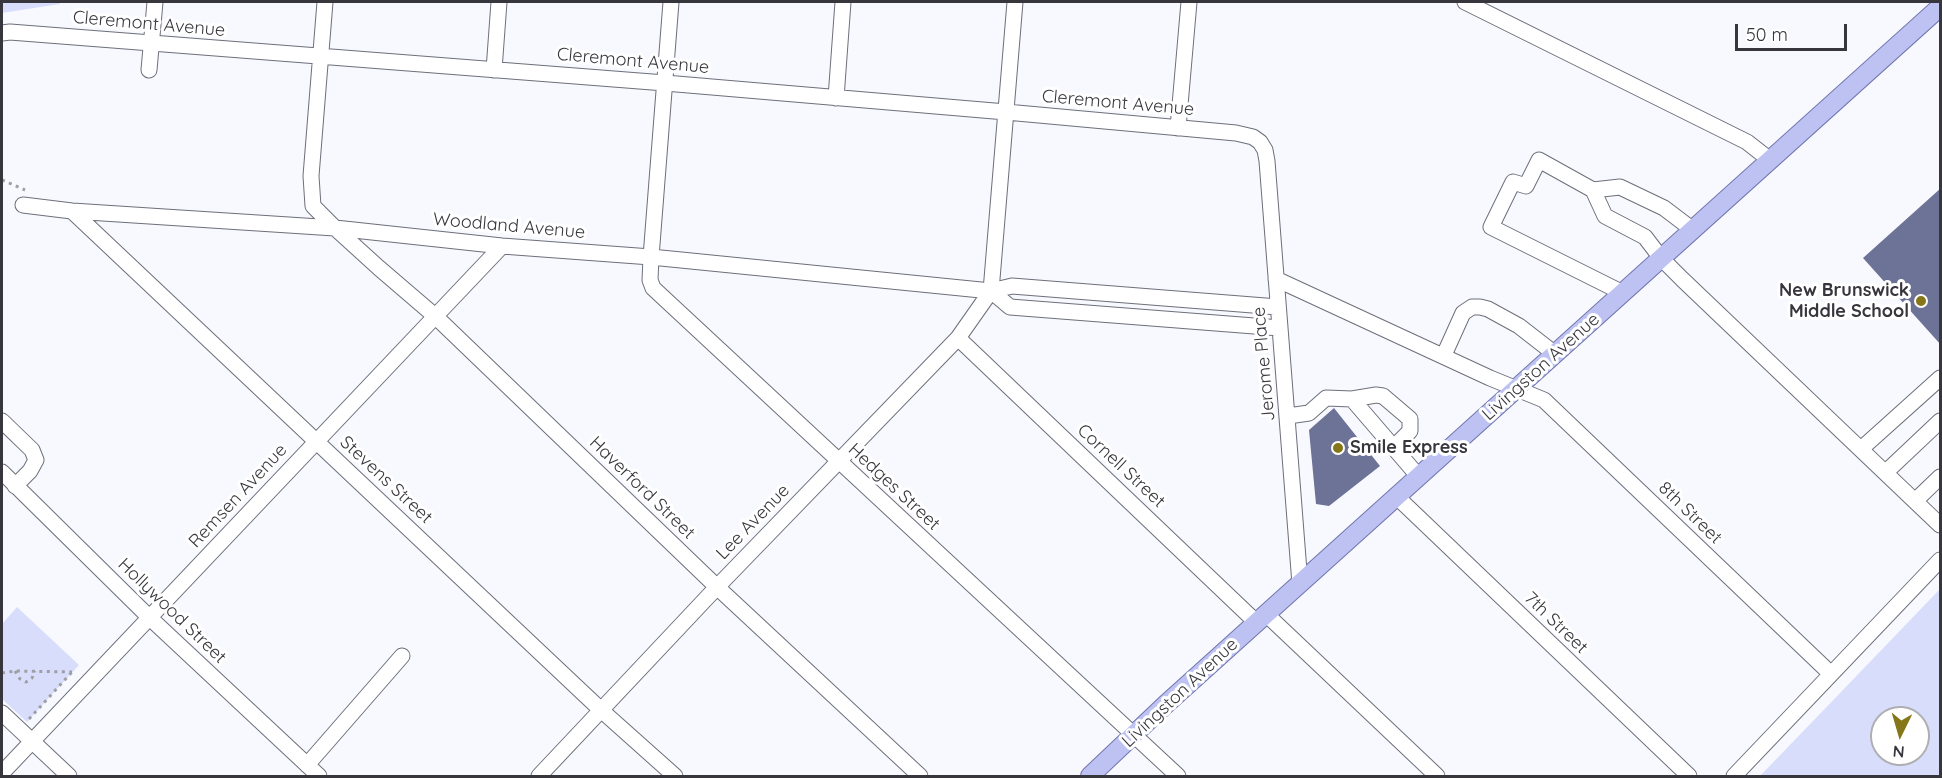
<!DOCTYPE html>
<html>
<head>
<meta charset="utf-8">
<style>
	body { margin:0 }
	#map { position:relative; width:1942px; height:778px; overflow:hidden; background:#f8f9fe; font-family:Quicksand,sans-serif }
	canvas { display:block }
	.frame { position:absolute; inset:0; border:3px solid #36363c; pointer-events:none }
	.north { position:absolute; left:1870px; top:706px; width:60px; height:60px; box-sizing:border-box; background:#fff; border:2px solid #afafb1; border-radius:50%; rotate:185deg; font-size:16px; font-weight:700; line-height:24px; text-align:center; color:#36363c }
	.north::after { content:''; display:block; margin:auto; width:21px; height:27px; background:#86761a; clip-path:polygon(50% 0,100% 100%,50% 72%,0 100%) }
	.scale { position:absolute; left:1735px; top:24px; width:112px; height:27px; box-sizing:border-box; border:3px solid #36363c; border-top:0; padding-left:8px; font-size:18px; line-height:21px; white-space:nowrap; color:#36363c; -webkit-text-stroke:4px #fff; paint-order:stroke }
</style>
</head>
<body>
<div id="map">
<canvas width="1942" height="778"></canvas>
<div class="frame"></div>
<div class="north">N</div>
<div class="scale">50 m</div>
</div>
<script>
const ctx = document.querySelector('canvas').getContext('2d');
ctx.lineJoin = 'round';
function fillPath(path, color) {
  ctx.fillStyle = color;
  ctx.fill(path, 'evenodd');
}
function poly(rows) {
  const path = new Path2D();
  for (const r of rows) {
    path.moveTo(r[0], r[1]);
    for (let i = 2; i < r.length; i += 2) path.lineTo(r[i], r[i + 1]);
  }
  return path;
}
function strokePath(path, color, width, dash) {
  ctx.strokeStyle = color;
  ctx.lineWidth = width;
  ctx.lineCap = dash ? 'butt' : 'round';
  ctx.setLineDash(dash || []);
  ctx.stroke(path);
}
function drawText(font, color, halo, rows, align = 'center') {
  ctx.font = font + ' Quicksand,sans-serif';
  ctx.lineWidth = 6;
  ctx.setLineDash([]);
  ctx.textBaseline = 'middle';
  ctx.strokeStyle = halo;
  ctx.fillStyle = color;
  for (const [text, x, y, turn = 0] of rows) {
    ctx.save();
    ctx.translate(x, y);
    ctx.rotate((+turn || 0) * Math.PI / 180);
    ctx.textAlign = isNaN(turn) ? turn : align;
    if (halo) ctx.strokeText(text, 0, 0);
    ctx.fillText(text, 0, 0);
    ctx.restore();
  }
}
const green = poly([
	[2,2,60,2,60,4,2,13],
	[1940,589,1940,776,1760,776,1841,692],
	[1882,718,1918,718,1918,754,1882,754],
	[17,607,79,665,27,722,2,699,2,624]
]);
const building = poly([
	[1941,188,1941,345,1863,258],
	[1334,408,1380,466,1329,506,1316,504,1309,430]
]);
const path = poly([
	[2,180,25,190],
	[15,671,20,679,26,682,32,678,35,671],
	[2,673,15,671,72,672],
	[29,719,72,672]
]);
const minor = poly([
	[325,2,311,176,313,206,335,228,379,268,435,316,717,587,920,776],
	[671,2,651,257,650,280,653,288,1178,776],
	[1465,2,1747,142,1770,160],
	[2,33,10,32,665,83,1006,112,1236,133,1253,137,1260,142,1265,150,1267,161,1300,584],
	[149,70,155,2],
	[494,70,499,2],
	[836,98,843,2],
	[1178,128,1189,2],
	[1593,190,1539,160,1526,186,1513,182,1491,227,1623,293],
	[23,205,72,211,335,228,502,246,651,257,991,291,1012,286,1278,307],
	[72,211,601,710,675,776],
	[1693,230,1664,208,1620,187,1593,190,1605,216,1645,237,1661,258,1682,279,1940,525],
	[1276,279,1490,378,1544,400,1831,674],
	[991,291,1010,307,1280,328],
	[958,338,1257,623],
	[1444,355,1463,313,1472,307,1480,307,1488,309,1519,326,1555,354],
	[1352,399,1376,395,1383,396,1410,419,1410,431,1394,447],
	[1288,416,1309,413,1326,398,1352,399,1419,477],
	[2,421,32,450,36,460,30,471,15,486],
	[1861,449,1940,378],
	[2,472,150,618,319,776],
	[1886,472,1940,421],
	[1397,497,1689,776],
	[1915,501,1940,477],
	[1266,614,1437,776],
	[2,713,69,776],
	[307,765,402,656],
	[2,773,502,246],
	[539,776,717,587,958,338,991,291,1015,2],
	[1734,776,1940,560]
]);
const major = poly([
	[1090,776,1165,705,1940,7]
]);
const markers = [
	[1921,301,6,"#86761a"],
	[1338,448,6,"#86761a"]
];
const streetNames = [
	["Cleremont Avenue",149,24,5],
	["Cleremont Avenue",633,61,5],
	["Cleremont Avenue",1118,103,5],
	["Woodland Avenue",509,226,5],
	["Jerome Place",1264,364,-95],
	["Livingston Avenue",1541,367,-42],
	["Cornell Street",1121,466,43],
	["Stevens Street",386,480,43],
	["Hedges Street",894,487,43],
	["Haverford Street",642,488,44],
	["Remsen Avenue",238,496,-47],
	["8th Street",1690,513,44],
	["Lee Avenue",753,522,-46],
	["Hollywood Street",172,611,44],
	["7th Street",1556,623,44],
	["Livingston Avenue",1180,693,-43]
];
const poiNames = [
	["New Brunswick",1909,291],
	["Middle School",1909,312],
	["Smile Express",1350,448,"left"]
];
fillPath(green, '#d8ddfc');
fillPath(building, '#6d7297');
strokePath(minor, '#6d6f7b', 17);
strokePath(major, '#7176ad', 20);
strokePath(path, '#9e9fa4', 3, [3, 4.5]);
strokePath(minor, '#fff', 15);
strokePath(major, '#bdc2f2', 18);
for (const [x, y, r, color] of markers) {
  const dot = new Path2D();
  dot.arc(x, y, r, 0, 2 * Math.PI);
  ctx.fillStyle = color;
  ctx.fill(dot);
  strokePath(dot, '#fff', 2);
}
drawText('18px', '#36363c', '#fff', streetNames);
drawText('bold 18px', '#36363c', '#fff', poiNames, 'right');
</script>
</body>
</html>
